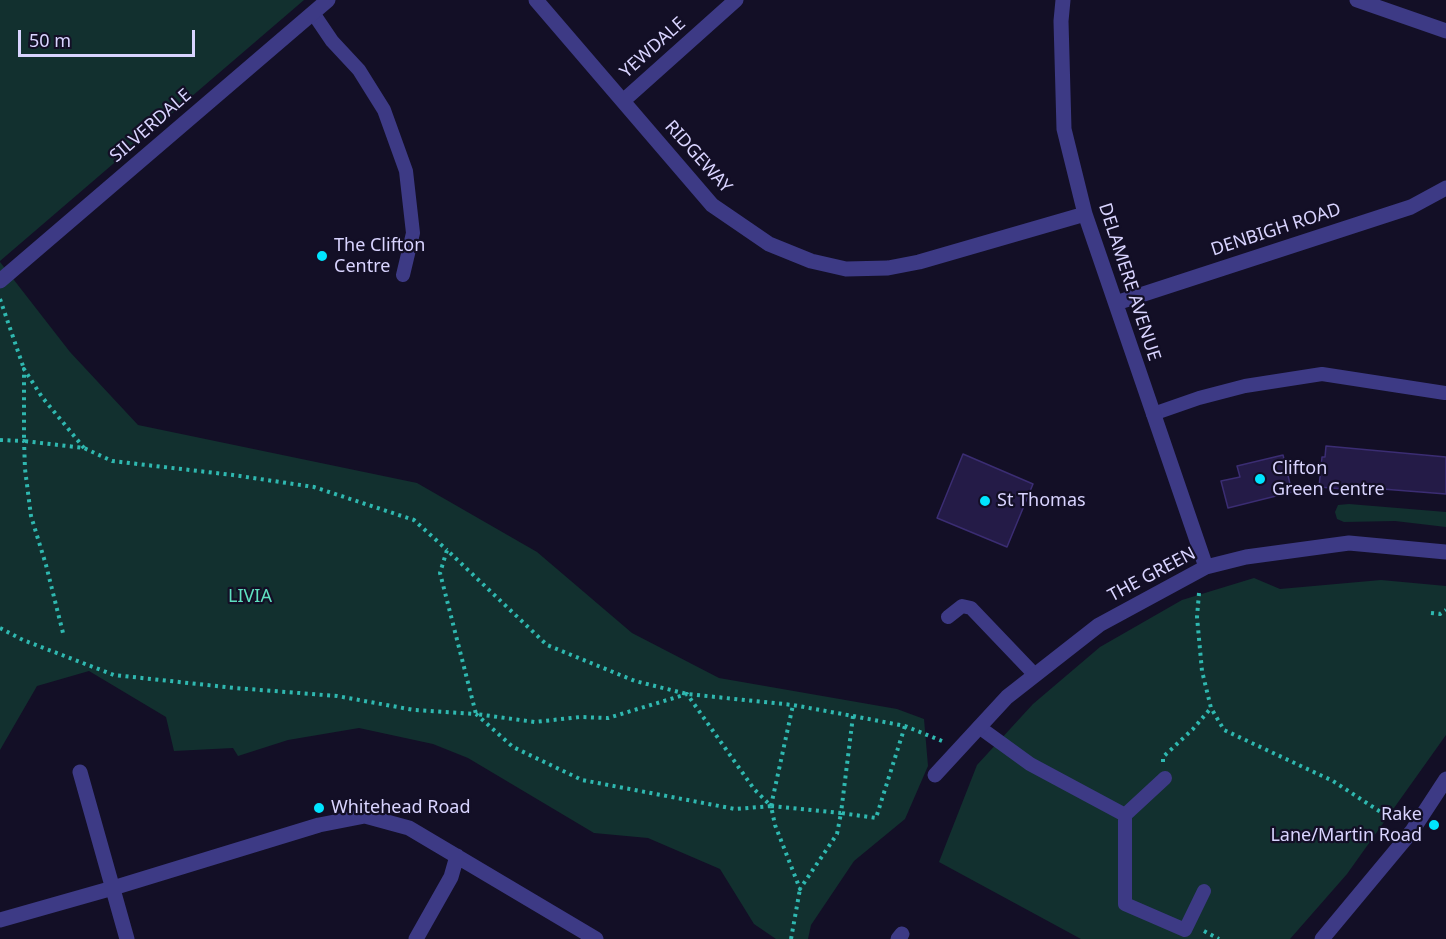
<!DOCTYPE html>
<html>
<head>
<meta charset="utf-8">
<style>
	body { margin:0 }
	#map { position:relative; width:1446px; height:939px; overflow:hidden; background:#130f26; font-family:"Noto Sans",sans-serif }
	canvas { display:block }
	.scale { position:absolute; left:18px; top:30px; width:177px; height:27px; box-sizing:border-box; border:3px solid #d9d4ff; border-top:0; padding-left:8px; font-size:18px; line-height:21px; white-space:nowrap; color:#d9d4ff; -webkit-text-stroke:4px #130f26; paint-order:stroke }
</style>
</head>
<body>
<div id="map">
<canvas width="1446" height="939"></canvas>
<div class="scale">50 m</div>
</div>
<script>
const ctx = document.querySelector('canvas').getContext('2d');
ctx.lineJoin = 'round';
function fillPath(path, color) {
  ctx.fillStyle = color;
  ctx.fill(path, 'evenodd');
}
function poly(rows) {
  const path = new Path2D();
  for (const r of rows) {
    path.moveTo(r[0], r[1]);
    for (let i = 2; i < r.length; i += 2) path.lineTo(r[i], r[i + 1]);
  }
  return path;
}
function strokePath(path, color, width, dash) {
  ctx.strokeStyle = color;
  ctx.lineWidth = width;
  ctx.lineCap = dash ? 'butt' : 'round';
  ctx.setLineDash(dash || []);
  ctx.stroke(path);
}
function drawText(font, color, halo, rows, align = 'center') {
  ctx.font = font + ' "Noto Sans",sans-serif';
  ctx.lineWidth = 4.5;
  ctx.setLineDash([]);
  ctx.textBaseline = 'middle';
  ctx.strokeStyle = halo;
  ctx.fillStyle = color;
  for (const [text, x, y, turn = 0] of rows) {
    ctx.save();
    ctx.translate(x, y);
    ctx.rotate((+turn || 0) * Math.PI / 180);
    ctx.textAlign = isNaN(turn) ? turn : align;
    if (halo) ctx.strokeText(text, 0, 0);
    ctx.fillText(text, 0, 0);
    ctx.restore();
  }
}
const green = poly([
	[0,0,304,0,0,261],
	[0,262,70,352,138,425,417,483,537,552,632,633,719,678,897,709,924,719,928,766,905,819,854,861,811,925,808,939,776,939,754,924,720,869,648,838,594,833,468,758,433,744,359,728,288,740,238,756,233,748,174,751,166,717,89,671,37,686,0,750],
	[1349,504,1446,512,1446,527,1395,521,1344,522,1337,519,1335,512,1338,505],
	[1254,578,1280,589,1381,580,1446,586,1446,735,1347,874,1290,939,1081,939,939,862,977,765,1033,704,1100,647,1182,600]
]);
const building = poly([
	[1326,446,1446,457,1446,494,1344,486,1344,489,1319,487,1322,457,1325,457,1326,446],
	[963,454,1033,484,1007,547,937,518,963,454],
	[1283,455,1292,492,1228,508,1221,481,1240,477,1237,466,1283,455]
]);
const path = poly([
	[0,299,24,369],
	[0,440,24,441,25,469,31,516,46,565,64,637],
	[84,448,42,397,24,369,24,441,84,448,112,461,233,475,314,487,414,520,447,550],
	[1199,593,1197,617,1202,671,1211,708,1224,730,1333,781,1396,822],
	[1431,613,1440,614,1446,610],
	[0,628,23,640,114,675,235,688,337,696,414,710,476,714,513,747,582,780,735,809,771,806,775,825,800,889,837,834,841,813,876,818,905,726],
	[853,716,841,813,771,806,754,789,687,694,608,718,580,717,535,722,476,714,440,573,447,550,547,645,635,681,687,694,793,705,853,716,905,726,942,741],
	[1163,762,1163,757,1193,729,1211,708],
	[771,806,793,705],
	[1204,931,1219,939],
	[791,939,800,889]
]);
const service = poly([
	[313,13,332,41,359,70,384,110,406,171,413,233,403,275],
	[1153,414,1199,398,1245,386,1322,374,1445,393],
	[948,617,962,606,971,608,1035,675],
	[979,727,1030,764,1125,815,1165,778],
	[1125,815,1125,904,1185,930,1204,891]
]);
const minor = poly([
	[536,0,712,205,769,244,811,261,846,269,888,268,919,262,1085,214],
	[1063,0,1061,21,1064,129,1085,214,1206,567],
	[1357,0,1446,31],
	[623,101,736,0],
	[0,281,328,0],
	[1116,303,1411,207,1446,188],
	[80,772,127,939],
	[935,775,1007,697,1099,625,1206,567,1246,557,1349,543,1446,552],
	[0,920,113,888,319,825,365,816,409,828,596,939],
	[416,939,451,877,457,856],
	[898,939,902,934],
	[1322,939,1412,831,1446,779]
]);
const markers = [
	[322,256,6,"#00e5ff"],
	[1260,479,6,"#00e5ff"],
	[985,501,6,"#00e5ff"],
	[319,808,6,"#00e5ff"],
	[1434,825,6,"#00e5ff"]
];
const streetNames = [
	["YEWDALE",653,48,-42],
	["SILVERDALE",151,126,-41],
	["RIDGEWAY",698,157,48],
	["DENBIGH ROAD",1276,230,-18],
	["DELAMERE AVENUE",1129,282,72],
	["THE GREEN",1152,575,-28]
];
const poiNames = [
	["The Clifton",334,246],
	["Centre",334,267],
	["Clifton",1272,469],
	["Green Centre",1272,490],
	["St Thomas",997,501],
	["Whitehead Road",331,808],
	["Rake",1422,815,"right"],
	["Lane/Martin Road",1422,836,"right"]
];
const parkNames = [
	["LIVIA",250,597]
];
fillPath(green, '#12302f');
fillPath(building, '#241b47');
strokePath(building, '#3b2d73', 1.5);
strokePath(path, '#2fb8b0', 4, [3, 4.5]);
strokePath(service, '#3d3a85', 14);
strokePath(minor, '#3d3a85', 15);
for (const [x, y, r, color] of markers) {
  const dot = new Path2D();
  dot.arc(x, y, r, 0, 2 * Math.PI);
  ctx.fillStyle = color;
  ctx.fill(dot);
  strokePath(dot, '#130f26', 2);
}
drawText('18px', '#d9d4ff', '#130f26', streetNames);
drawText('18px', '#d9d4ff', '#130f26', poiNames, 'left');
drawText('18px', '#5fe0c0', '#130f26', parkNames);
</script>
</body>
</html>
